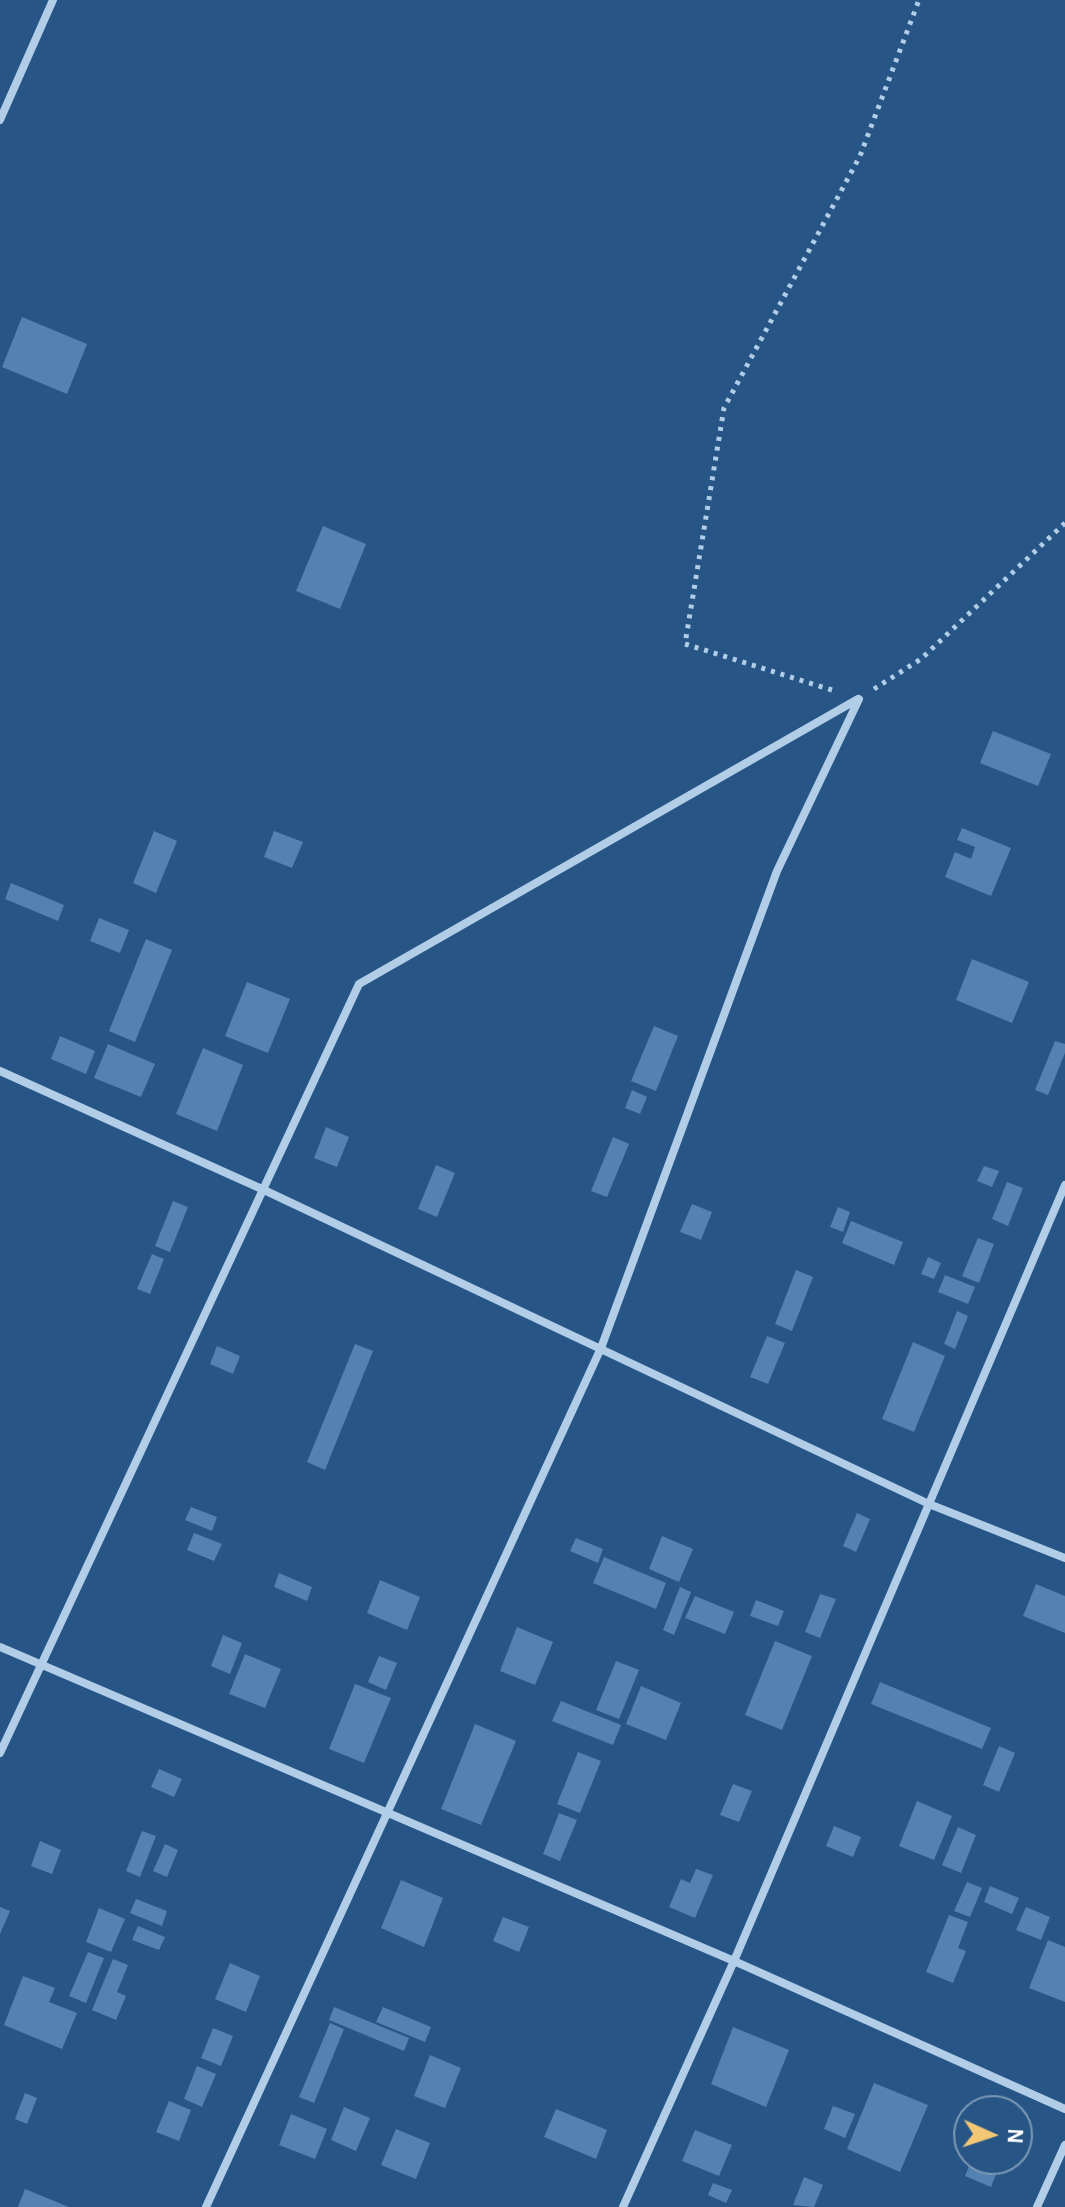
<!DOCTYPE html>
<html>
<head>
<meta charset="utf-8">
<style>
	body { margin:0 }
	#map { position:relative; width:1065px; height:2207px; overflow:hidden; background:#265586; font-family:"Alegreya Sans",sans-serif }
	canvas { display:block }
	.north { position:absolute; left:953px; top:2095px; width:80px; height:80px; box-sizing:border-box; background:#265586; border:2px solid #7d99b6; border-radius:50%; rotate:93deg; font-size:22px; font-weight:700; line-height:32px; text-align:center; color:#fff }
	.north::after { content:''; display:block; margin:auto; width:28px; height:36px; background:#f1c776; clip-path:polygon(50% 0,100% 100%,50% 72%,0 100%) }
</style>
</head>
<body>
<div id="map">
<canvas width="1065" height="2207"></canvas>
<div class="north">N</div>
</div>
<script>
const ctx = document.querySelector('canvas').getContext('2d');
ctx.lineJoin = 'round';
function fillPath(path, color) {
  ctx.fillStyle = color;
  ctx.fill(path, 'evenodd');
}
function poly(rows) {
  const path = new Path2D();
  for (const r of rows) {
    path.moveTo(r[0], r[1]);
    for (let i = 2; i < r.length; i += 2) path.lineTo(r[i], r[i + 1]);
  }
  return path;
}
function strokePath(path, color, width, dash) {
  ctx.strokeStyle = color;
  ctx.lineWidth = width;
  ctx.lineCap = dash ? 'butt' : 'round';
  ctx.setLineDash(dash || []);
  ctx.stroke(path);
}
const building = poly([
	[22,317,87,344,67,394,2,367],
	[323,526,366,544,340,609,296,591],
	[993,731,1051,754,1038,786,980,763],
	[962,828,1011,848,991,896,945,877,955,852,971,859,975,847,957,840],
	[154,831,177,841,156,893,133,883],
	[274,831,303,842,292,868,264,857],
	[11,883,64,905,58,921,5,899],
	[99,918,129,930,120,953,90,941],
	[146,939,172,950,135,1042,109,1031],
	[972,959,1029,982,1012,1023,956,1000],
	[247,982,290,999,268,1053,225,1036],
	[654,1026,678,1036,656,1091,631,1081],
	[60,1036,95,1051,86,1074,51,1059],
	[1055,1041,1065,1044,1065,1053,1048,1095,1035,1090],
	[108,1044,155,1064,141,1097,94,1078],
	[203,1048,243,1065,217,1131,176,1114],
	[632,1090,647,1097,640,1114,625,1108],
	[326,1127,349,1137,337,1167,314,1158],
	[613,1137,629,1144,607,1197,591,1191],
	[436,1165,455,1173,437,1217,418,1209],
	[984,1166,999,1171,992,1187,977,1181],
	[1007,1182,1023,1188,1008,1226,992,1219],
	[173,1201,188,1207,170,1252,155,1246],
	[692,1204,712,1212,701,1240,680,1232],
	[838,1207,850,1212,843,1232,830,1227],
	[851,1221,903,1242,894,1265,842,1243],
	[978,1238,994,1244,979,1283,962,1276],
	[152,1254,164,1259,150,1294,137,1289],
	[928,1257,941,1263,934,1279,921,1274],
	[796,1270,813,1277,792,1331,775,1324],
	[945,1275,975,1287,968,1304,938,1292],
	[957,1311,968,1316,955,1349,944,1344],
	[767,1336,785,1343,768,1384,750,1377],
	[913,1342,945,1356,914,1432,882,1419],
	[355,1344,373,1351,325,1470,307,1462],
	[217,1346,240,1356,233,1374,210,1364],
	[191,1507,217,1517,212,1531,185,1520],
	[857,1513,870,1519,856,1552,843,1546],
	[194,1533,222,1544,214,1561,187,1550],
	[662,1536,693,1549,679,1582,649,1569],
	[576,1538,603,1549,598,1563,570,1551],
	[604,1557,666,1583,656,1609,593,1583],
	[279,1573,312,1587,307,1601,274,1587],
	[380,1580,420,1597,407,1630,367,1613],
	[1036,1584,1065,1596,1065,1633,1023,1616],
	[680,1587,691,1592,674,1635,663,1630],
	[820,1594,836,1599,820,1638,805,1632],
	[695,1596,734,1612,725,1634,685,1618],
	[756,1600,784,1611,778,1626,750,1616],
	[517,1627,553,1642,535,1685,500,1671],
	[223,1635,242,1643,230,1674,211,1666],
	[775,1641,812,1656,782,1730,745,1715],
	[245,1654,281,1669,265,1708,229,1694],
	[379,1656,397,1663,386,1690,368,1682],
	[616,1661,639,1670,619,1719,596,1710],
	[880,1682,991,1728,982,1749,871,1704],
	[355,1684,391,1698,364,1763,329,1749],
	[641,1686,681,1703,666,1740,626,1724],
	[561,1701,621,1725,613,1745,552,1721],
	[475,1724,516,1741,481,1825,441,1809],
	[999,1746,1015,1753,999,1792,983,1785],
	[578,1752,601,1761,580,1813,557,1804],
	[159,1769,182,1779,174,1797,151,1787],
	[733,1784,752,1791,739,1822,720,1815],
	[917,1801,952,1816,934,1860,899,1846],
	[559,1813,577,1820,560,1861,543,1854],
	[834,1826,861,1837,853,1857,826,1846],
	[958,1827,976,1835,961,1873,942,1865],
	[142,1831,156,1836,140,1877,126,1871],
	[40,1841,61,1850,52,1874,31,1866],
	[165,1844,178,1850,167,1877,153,1871],
	[696,1869,713,1875,695,1918,669,1907,681,1879,690,1883],
	[401,1880,443,1898,424,1947,381,1928],
	[967,1882,982,1888,970,1917,954,1911],
	[990,1886,1019,1898,1012,1914,984,1902],
	[136,1899,167,1911,162,1926,130,1913],
	[0,1907,10,1911,0,1934],
	[1026,1907,1050,1917,1041,1940,1016,1930],
	[99,1908,125,1919,111,1952,86,1942],
	[949,1915,968,1922,958,1948,966,1951,953,1983,926,1972],
	[503,1917,529,1927,519,1952,493,1941],
	[138,1926,165,1937,159,1950,132,1940],
	[1048,1940,1065,1947,1065,2002,1029,1988],
	[88,1952,104,1958,86,2003,69,1996],
	[113,1959,128,1965,117,1992,126,1996,116,2020,92,2010],
	[230,1963,260,1976,246,2012,215,1999],
	[23,1976,55,1988,49,2002,77,2013,62,2049,4,2025],
	[334,2007,409,2038,404,2051,329,2020],
	[383,2007,431,2027,425,2042,376,2022],
	[330,2023,344,2029,314,2103,299,2097],
	[733,2027,789,2050,766,2107,711,2084],
	[213,2028,233,2036,221,2066,201,2058],
	[430,2055,461,2068,445,2108,414,2096],
	[197,2066,216,2074,202,2107,184,2099],
	[874,2083,928,2105,900,2172,847,2149],
	[25,2093,37,2098,27,2124,15,2119],
	[169,2101,191,2110,179,2141,156,2132],
	[833,2106,855,2114,845,2138,824,2129],
	[344,2107,370,2118,356,2151,331,2140],
	[556,2109,607,2130,596,2159,544,2137],
	[291,2114,327,2129,315,2159,279,2145],
	[396,2129,430,2143,416,2179,381,2165],
	[695,2130,732,2145,719,2176,682,2161],
	[972,2159,1002,2159,991,2187,965,2176],
	[804,2177,823,2185,814,2207,793,2205],
	[713,2183,732,2190,726,2203,708,2195],
	[25,2189,69,2207,18,2207]
]);
const path = poly([
	[874,689,921,659,1065,523],
	[832,690,685,644,724,408,860,156,919,0]
]);
const street = poly([
	[0,120,53,0],
	[0,1071,264,1190,929,1504,1065,1558],
	[0,1647,734,1961,1065,2109],
	[0,1753,359,984,858,699],
	[206,2207,601,1348,777,871,859,699],
	[623,2207,734,1961,1065,1185],
	[1037,2207,1065,2145]
]);
fillPath(building, '#5381b0');
strokePath(path, '#b1cde8', 5, [4, 6]);
strokePath(street, '#b1cde8', 8);
</script>
</body>
</html>
